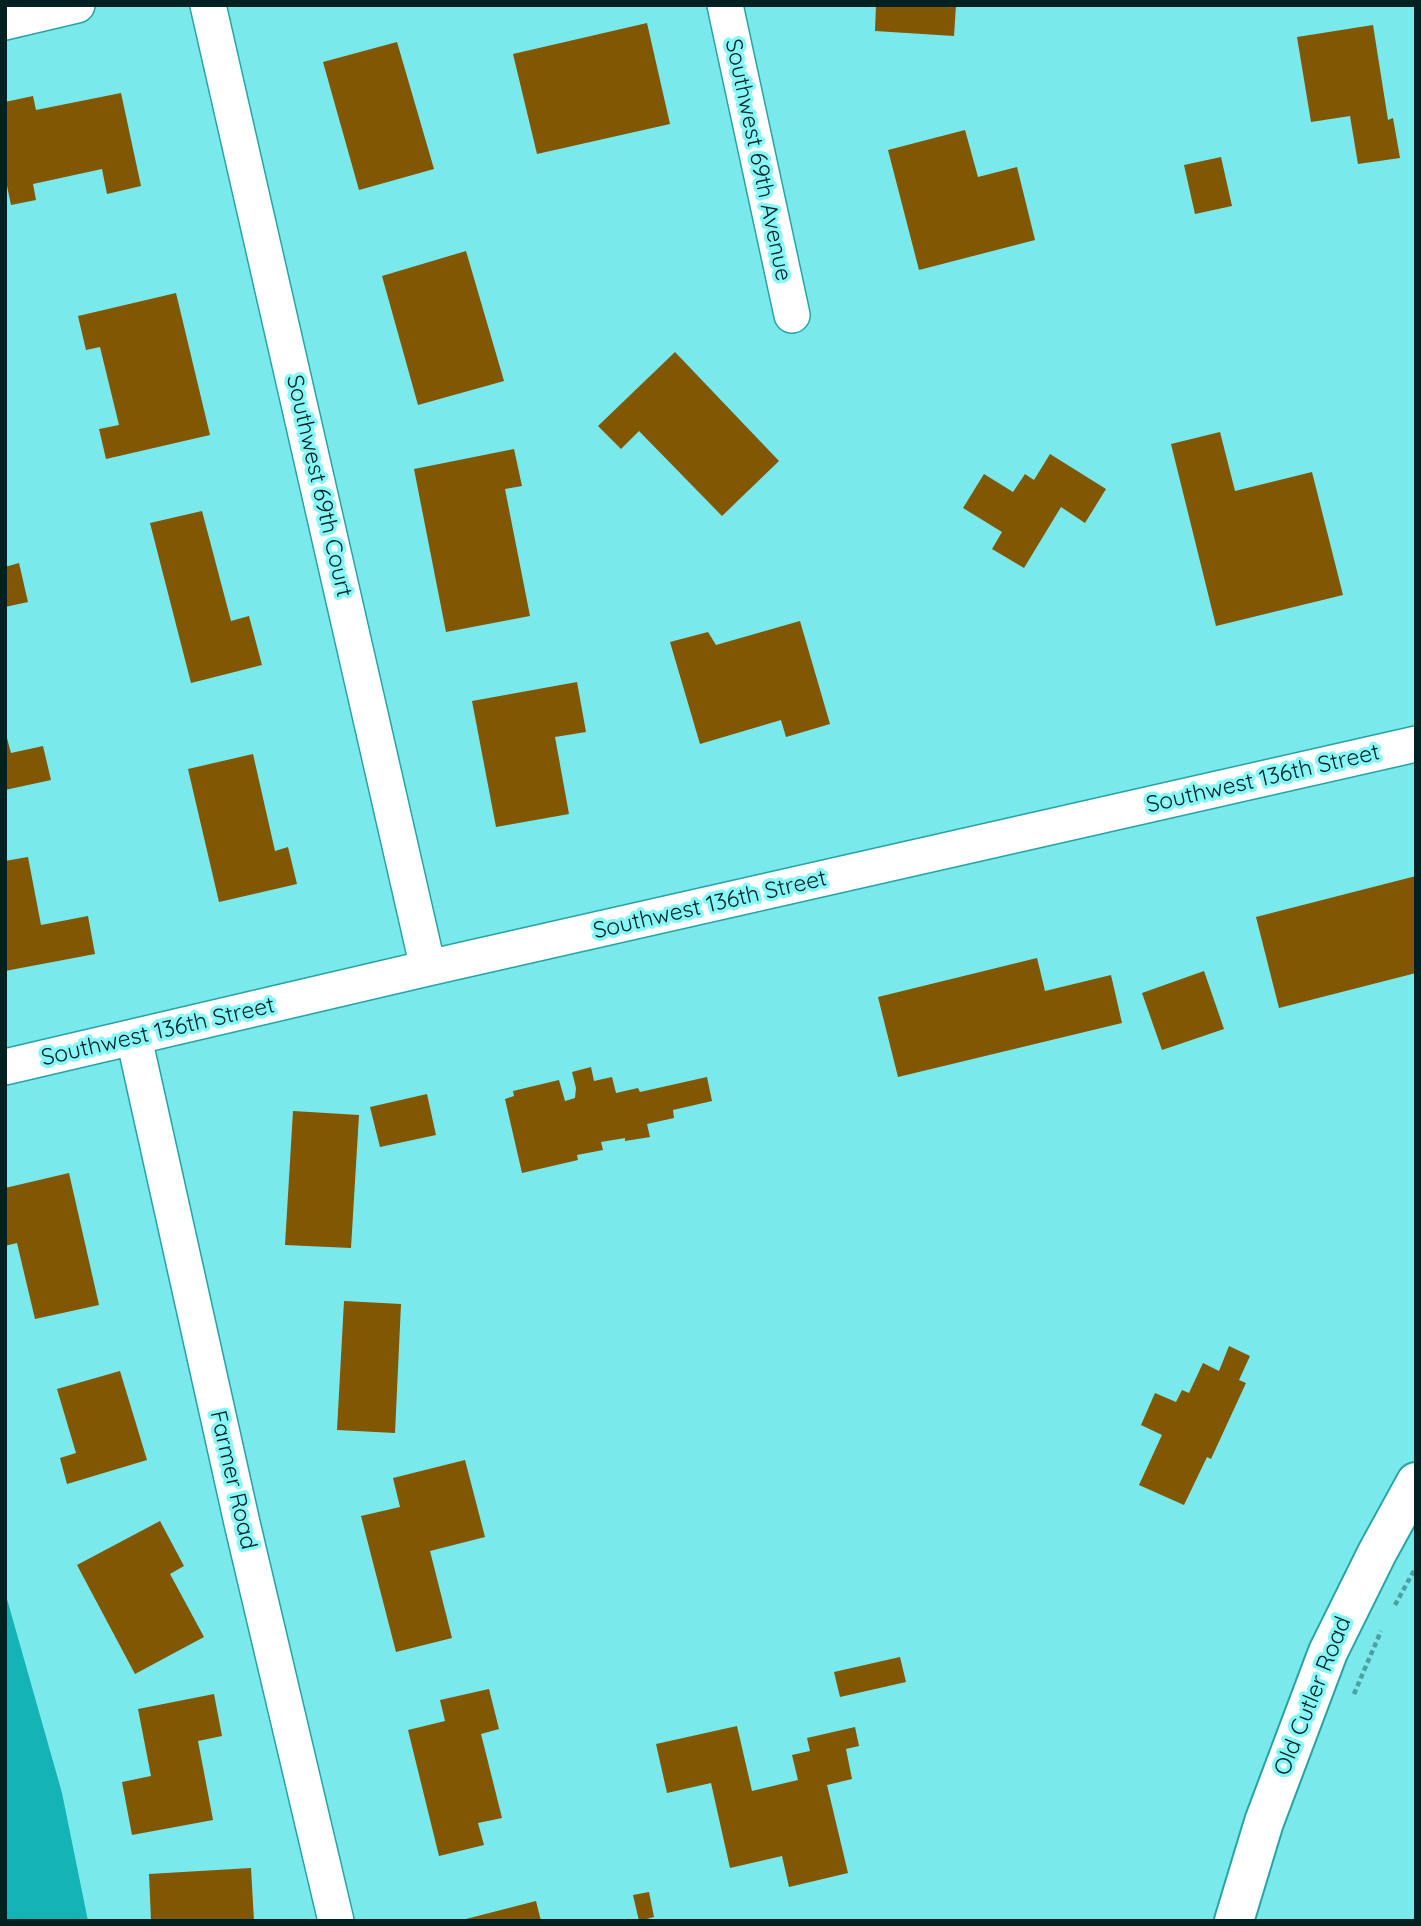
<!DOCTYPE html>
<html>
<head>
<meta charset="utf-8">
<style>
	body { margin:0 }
	#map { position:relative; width:1421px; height:1926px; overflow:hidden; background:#7ae9eb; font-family:Quicksand,sans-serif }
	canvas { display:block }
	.frame { position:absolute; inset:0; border:7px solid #002121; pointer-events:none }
</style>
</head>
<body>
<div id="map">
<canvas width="1421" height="1926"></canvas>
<div class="frame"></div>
</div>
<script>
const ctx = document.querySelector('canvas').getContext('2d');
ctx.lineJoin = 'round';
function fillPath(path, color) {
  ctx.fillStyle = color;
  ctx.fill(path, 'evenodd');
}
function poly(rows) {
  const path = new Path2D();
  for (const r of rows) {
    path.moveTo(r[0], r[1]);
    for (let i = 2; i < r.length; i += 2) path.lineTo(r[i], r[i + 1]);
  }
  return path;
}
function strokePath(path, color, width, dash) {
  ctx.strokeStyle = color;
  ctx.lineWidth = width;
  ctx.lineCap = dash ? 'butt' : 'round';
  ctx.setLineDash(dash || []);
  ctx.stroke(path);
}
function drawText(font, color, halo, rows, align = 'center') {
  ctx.font = font + ' Quicksand,sans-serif';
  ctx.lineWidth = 7;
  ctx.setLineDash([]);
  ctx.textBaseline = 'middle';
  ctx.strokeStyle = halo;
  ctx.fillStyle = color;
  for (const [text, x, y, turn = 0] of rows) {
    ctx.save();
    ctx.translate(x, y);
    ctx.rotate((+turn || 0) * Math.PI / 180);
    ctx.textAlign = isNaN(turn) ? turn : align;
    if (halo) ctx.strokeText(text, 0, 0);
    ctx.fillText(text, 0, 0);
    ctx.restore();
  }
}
const water = poly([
	[5,1592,62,1793,88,1921,5,1921]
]);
const building = poly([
	[876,5,956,5,954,36,875,31],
	[647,23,670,124,537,154,513,54],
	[1373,25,1388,120,1393,118,1400,158,1358,164,1350,116,1311,122,1297,37],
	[397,42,434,169,359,190,323,62],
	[121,93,141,186,107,194,102,169,33,184,36,200,11,205,5,176,5,102,33,96,36,110],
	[965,130,978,177,1017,167,1035,240,919,270,888,150],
	[1221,157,1232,206,1195,214,1184,165],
	[466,251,504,381,418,405,382,276],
	[176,293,210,435,106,459,99,429,119,425,100,347,86,350,78,316],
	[675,352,779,461,722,516,639,431,621,449,598,426],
	[1220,432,1235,491,1312,472,1343,595,1216,626,1171,444],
	[514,449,522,486,505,489,530,616,446,632,414,469],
	[1050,454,1106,489,1085,523,1061,507,1024,568,992,549,1002,532,963,508,984,474,1013,492,1025,474,1034,480],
	[202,511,231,621,249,616,262,665,191,683,150,523],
	[19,563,28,602,5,607,5,567],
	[800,621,830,724,786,737,781,720,700,744,670,642,708,632,716,645],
	[577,682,586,732,555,737,569,814,496,827,472,701],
	[5,731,11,753,43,746,51,780,5,790],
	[253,754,275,851,288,847,297,884,219,902,188,769],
	[28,857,41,925,88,916,95,954,5,971,5,861],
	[1416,876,1416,973,1279,1008,1256,917],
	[1037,958,1045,991,1111,975,1122,1023,898,1077,878,997],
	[1204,971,1224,1029,1162,1050,1142,993],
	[591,1067,594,1081,612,1077,616,1093,638,1088,640,1092,707,1077,712,1101,673,1110,674,1118,647,1124,650,1137,625,1141,625,1138,601,1142,603,1150,577,1155,578,1160,522,1173,505,1099,514,1096,513,1091,559,1080,565,1101,575,1098,576,1088,572,1072],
	[427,1094,436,1135,380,1147,370,1107],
	[293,1111,359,1115,351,1248,285,1245],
	[69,1173,99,1305,35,1319,17,1243,5,1246,5,1188],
	[344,1301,401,1304,395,1433,337,1430],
	[1229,1346,1250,1356,1239,1380,1246,1383,1211,1459,1207,1457,1184,1505,1139,1485,1162,1435,1141,1425,1155,1393,1176,1402,1182,1390,1189,1393,1203,1363,1219,1371],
	[120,1371,147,1460,67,1484,60,1458,76,1453,57,1389],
	[465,1460,485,1537,430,1551,452,1638,396,1652,361,1516,400,1507,393,1478],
	[160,1521,184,1566,170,1574,204,1637,135,1674,77,1565],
	[900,1657,906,1682,840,1697,834,1672],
	[489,1689,499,1729,481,1734,502,1818,478,1823,484,1845,439,1856,408,1730,445,1721,440,1700],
	[214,1694,222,1736,198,1741,213,1820,132,1835,122,1782,151,1776,138,1709],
	[737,1726,752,1791,798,1780,792,1755,810,1751,807,1738,855,1727,859,1746,846,1749,852,1779,827,1785,848,1873,789,1887,782,1856,730,1868,711,1783,667,1793,656,1744],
	[251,1868,254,1921,151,1921,149,1874],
	[649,1892,654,1917,639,1921,633,1895],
	[536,1901,541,1921,462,1921,462,1920]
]);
const path = poly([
	[1395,1605,1416,1567],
	[1354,1694,1381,1631]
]);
const minor = poly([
	[208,5,428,968],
	[725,5,792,315],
	[5,22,77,5],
	[134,1038,242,1523,336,1921],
	[5,1067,428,968,1416,744]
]);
const major = poly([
	[1234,1921,1264,1822,1328,1652,1377,1553,1416,1482]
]);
const streetNames = [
	["Southwest 69th Avenue",758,160,78],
	["Southwest 69th Court",319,486,77],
	["Southwest 136th Street",1263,779,-13],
	["Southwest 136th Street",710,905,-13],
	["Southwest 136th Street",158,1032,-13],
	["Farmer Road",233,1480,77],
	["Old Cutler Road",1313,1696,-68]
];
fillPath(water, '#13b3b6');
fillPath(building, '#815701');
strokePath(minor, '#28a3a5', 38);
strokePath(major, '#28a3a5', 42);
strokePath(path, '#4d9fa1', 4.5, [5, 3.5]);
strokePath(minor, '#fff', 35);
strokePath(major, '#fff', 38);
drawText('23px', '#002121', '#88f7f8', streetNames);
</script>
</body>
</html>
